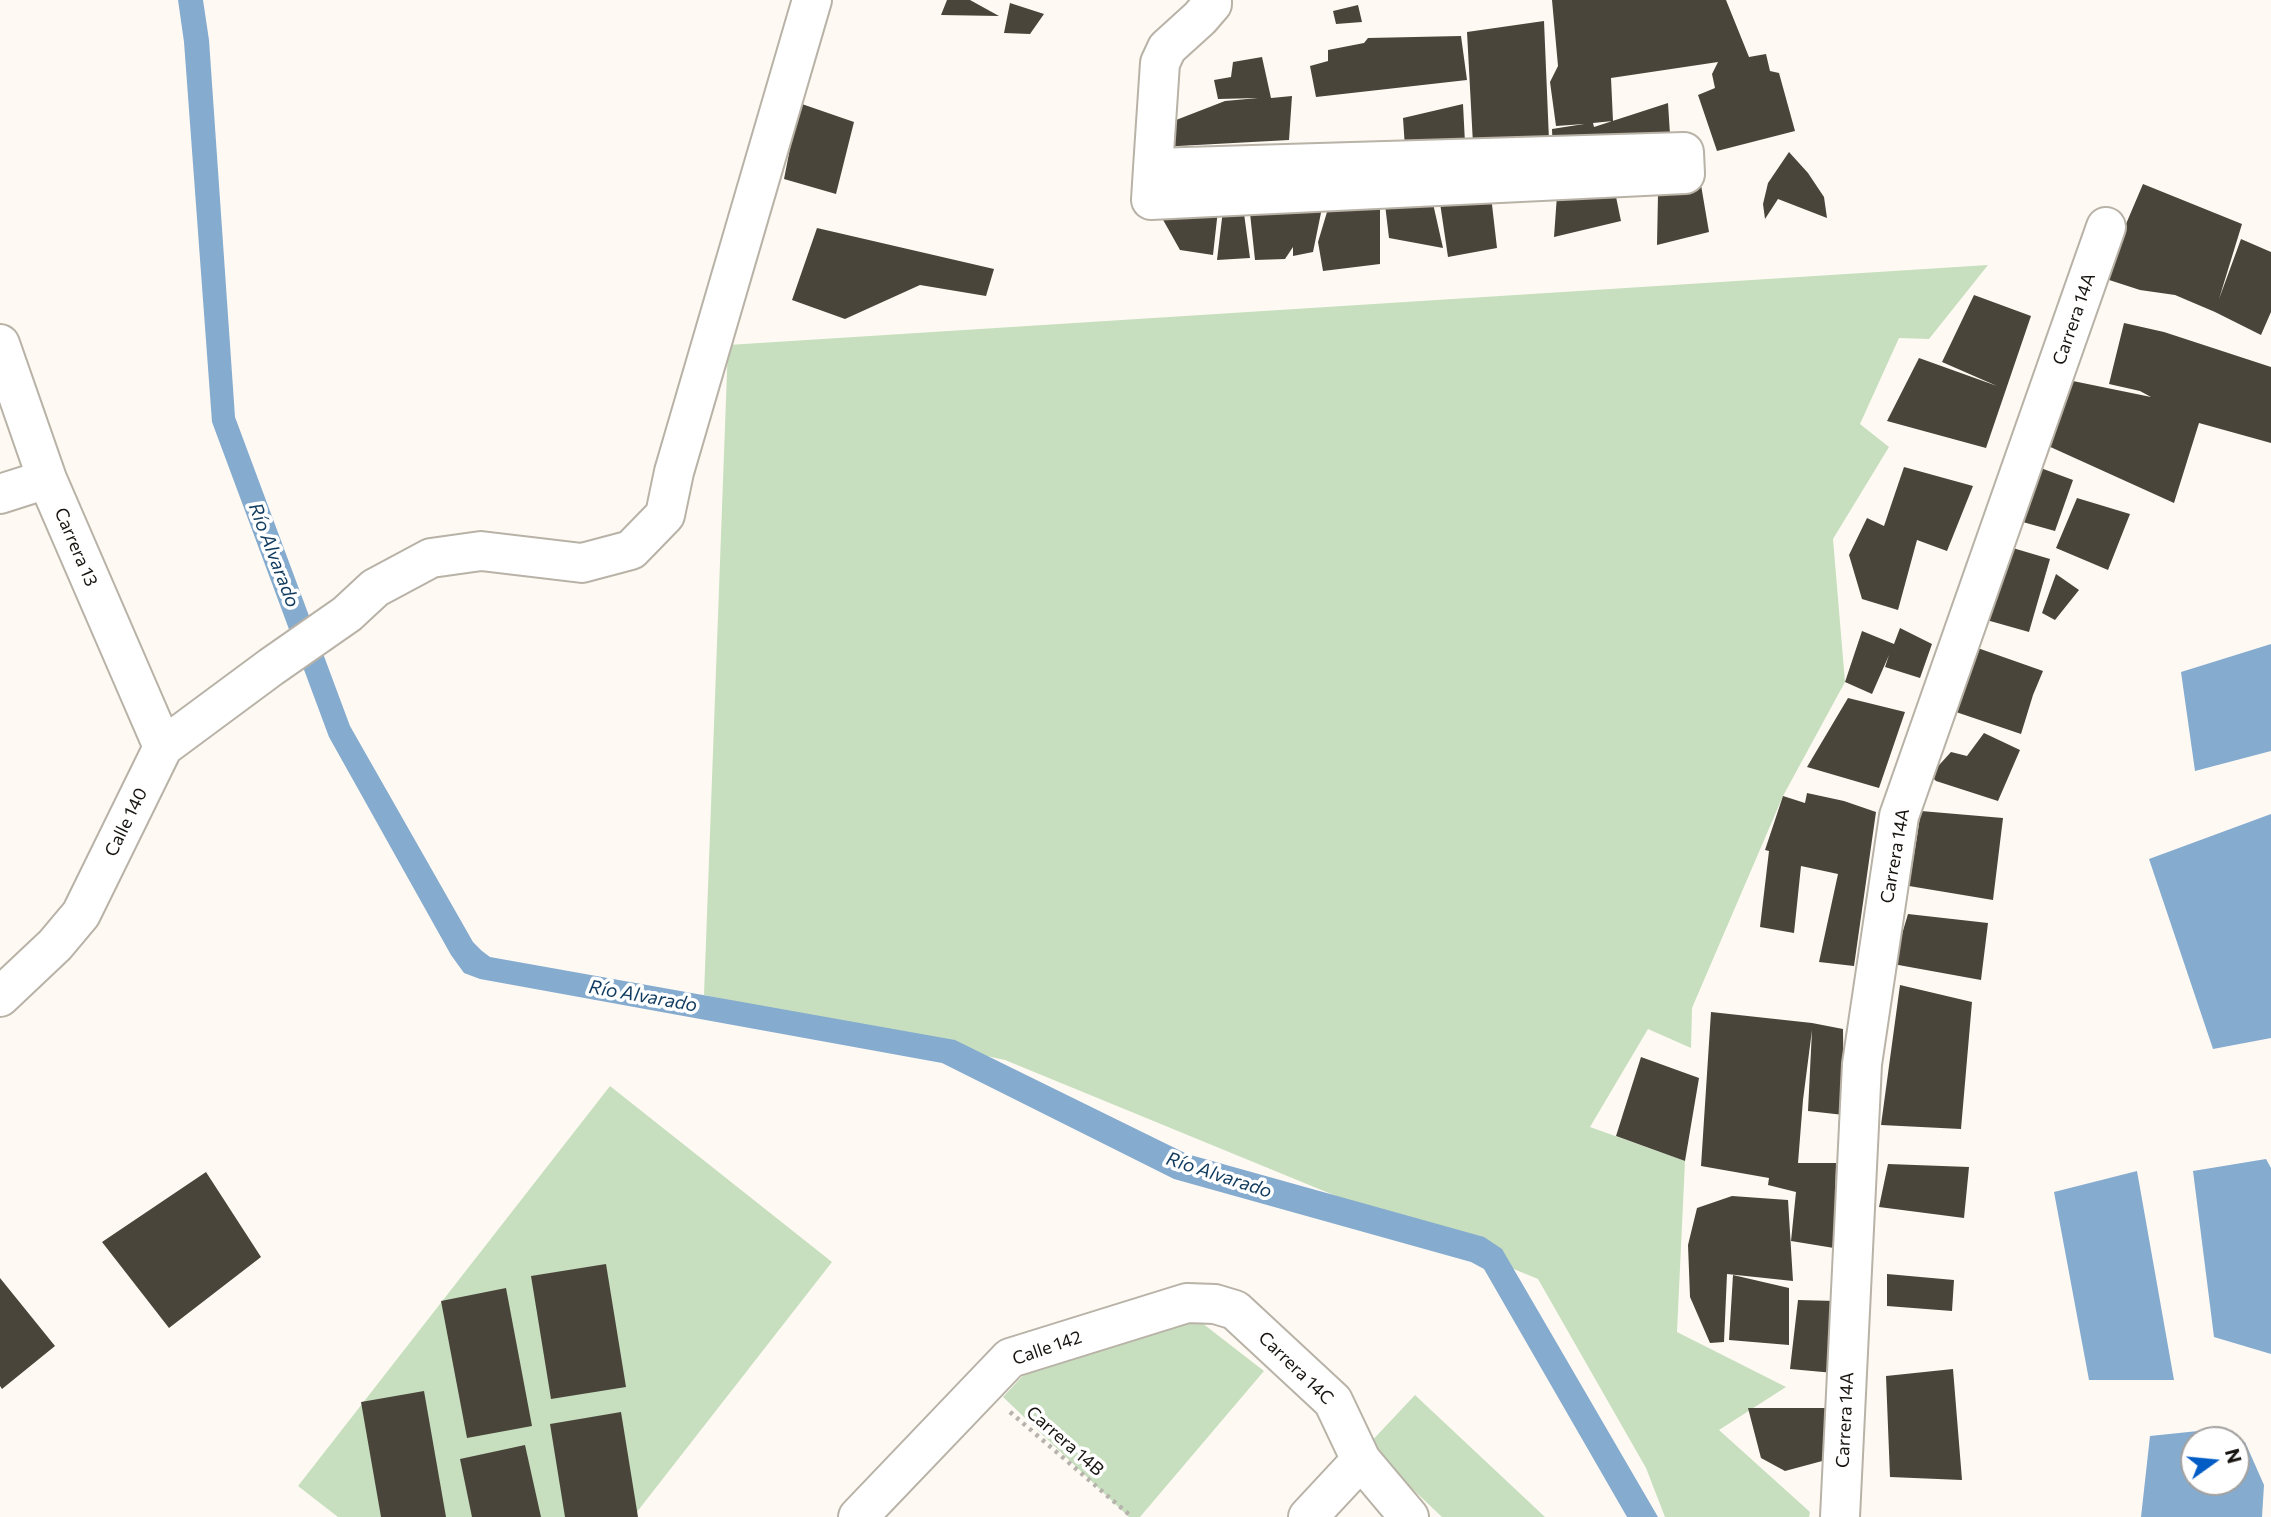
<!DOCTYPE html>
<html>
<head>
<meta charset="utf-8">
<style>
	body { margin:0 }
	#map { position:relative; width:2271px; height:1517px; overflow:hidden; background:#fefaf3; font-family:Commissioner,sans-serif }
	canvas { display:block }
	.north { position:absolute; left:2180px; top:1426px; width:70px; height:70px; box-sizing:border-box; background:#fff; border:2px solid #a2a19f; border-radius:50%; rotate:75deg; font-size:19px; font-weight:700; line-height:28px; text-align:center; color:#171410 }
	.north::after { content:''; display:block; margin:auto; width:24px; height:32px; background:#015cc5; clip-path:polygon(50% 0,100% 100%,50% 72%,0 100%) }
</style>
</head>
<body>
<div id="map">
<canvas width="2271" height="1517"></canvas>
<div class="north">N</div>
</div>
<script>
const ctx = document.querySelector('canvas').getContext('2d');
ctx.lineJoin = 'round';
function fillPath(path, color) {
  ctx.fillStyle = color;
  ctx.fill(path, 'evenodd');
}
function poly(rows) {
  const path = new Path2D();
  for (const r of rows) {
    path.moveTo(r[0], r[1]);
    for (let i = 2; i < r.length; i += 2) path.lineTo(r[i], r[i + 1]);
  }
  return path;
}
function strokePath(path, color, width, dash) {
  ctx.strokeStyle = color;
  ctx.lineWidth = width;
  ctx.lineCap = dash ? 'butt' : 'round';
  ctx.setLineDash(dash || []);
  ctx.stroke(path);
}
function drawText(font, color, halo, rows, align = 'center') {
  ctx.font = font + ' Commissioner,sans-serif';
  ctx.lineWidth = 7;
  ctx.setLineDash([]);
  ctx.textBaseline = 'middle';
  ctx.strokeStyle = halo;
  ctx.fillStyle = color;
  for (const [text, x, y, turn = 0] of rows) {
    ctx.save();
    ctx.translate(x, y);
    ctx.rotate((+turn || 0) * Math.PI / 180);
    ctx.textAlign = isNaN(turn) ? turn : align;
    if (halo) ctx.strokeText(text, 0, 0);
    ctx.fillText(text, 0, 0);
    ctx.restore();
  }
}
const green = poly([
	[1988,265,1929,339,1899,338,1860,424,1889,447,1833,539,1845,682,1783,796,1692,1008,1691,1048,1648,1029,1590,1127,1685,1161,1677,1332,1786,1387,1719,1430,1810,1512,1809,1517,1665,1517,1646,1468,1538,1279,1005,1060,704,995,728,345],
	[610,1086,832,1262,633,1517,338,1517,298,1486],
	[1193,1316,1264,1371,1140,1517,1129,1517,1003,1397,1044,1353],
	[1415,1395,1545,1517,1442,1517,1367,1446]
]);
const water = poly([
	[178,0,203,0,209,40,235,417,350,726,473,942,482,951,490,957,955,1040,1187,1154,1484,1237,1502,1249,1658,1517,1627,1517,1484,1269,1471,1262,1174,1179,942,1063,480,979,464,973,451,955,329,737,212,422,184,42],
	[2271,644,2271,751,2195,771,2181,672],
	[2271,814,2271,1038,2213,1049,2149,859],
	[2266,1159,2271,1168,2271,1354,2214,1337,2193,1171],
	[2137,1171,2174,1380,2089,1380,2054,1192],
	[2198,1431,2236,1440,2194,1440,2194,1482,2236,1482,2236,1440,2245,1442,2264,1485,2262,1517,2141,1517,2150,1436]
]);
const building = poly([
	[947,0,970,0,999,16,941,15],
	[1552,0,1726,0,1749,57,1766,54,1770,71,1779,73,1795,131,1717,151,1698,95,1715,88,1712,74,1718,62,1611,78,1613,121,1593,123,1594,127,1668,103,1671,150,1553,154,1552,129,1584,124,1556,126,1550,82,1558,66],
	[1010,3,1044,14,1030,34,1004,33],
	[1358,5,1362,22,1336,24,1333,11],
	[1544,21,1549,140,1473,144,1467,32],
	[1461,36,1467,80,1316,97,1310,66,1328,61,1328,50,1364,43,1368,38],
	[1262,57,1271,98,1292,96,1289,140,1160,147,1158,127,1225,101,1258,98,1218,99,1214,80,1231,77,1233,62],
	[799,103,854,122,836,194,784,179],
	[1463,104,1465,143,1405,148,1403,118],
	[1789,152,1808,173,1824,197,1827,218,1778,199,1765,219,1763,204,1768,183],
	[2143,184,2242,224,2219,299,2241,239,2271,252,2271,312,2261,335,2215,312,2175,295,2140,290,2103,278],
	[1701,185,1709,232,1657,245,1658,194],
	[1615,192,1621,221,1554,237,1557,195],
	[1384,196,1432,199,1443,248,1389,238],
	[1491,196,1497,248,1448,257,1440,203],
	[1323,203,1313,252,1293,256,1293,247,1285,259,1255,260,1249,204],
	[1380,204,1380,264,1323,271,1318,242,1327,212],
	[1243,206,1250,258,1217,260,1223,210],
	[1218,210,1213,255,1180,250,1162,218],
	[817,228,994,269,986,296,920,285,845,319,792,300],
	[1974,295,2031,316,1986,448,1887,421,1919,358,1997,386,1942,362],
	[2124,323,2164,332,2271,367,2271,443,2199,423,2174,503,2046,445,2068,380,2151,397,2140,391,2109,384],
	[1904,467,1973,486,1947,551,1917,540,1898,610,1862,599,1849,555,1867,518,1884,526],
	[2038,467,2073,480,2055,531,2012,519],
	[2077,498,2130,514,2108,570,2056,548],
	[2006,546,2050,559,2029,632,1983,619],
	[2056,574,2079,590,2055,620,2042,613],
	[1900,628,1932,644,1920,678,1885,667,1889,655,1872,694,1845,682,1862,631,1894,644],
	[1972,646,2043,671,2033,695,2021,734,1953,711],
	[1848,698,1905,712,1879,788,1807,767],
	[1984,733,2020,750,1998,801,1936,781,1930,775,1951,752,1967,756],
	[1807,793,1844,801,1876,812,1854,966,1819,962,1838,874,1801,866,1794,933,1760,927,1769,851,1765,850,1783,796,1805,803],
	[1921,811,2003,818,1993,900,1909,886],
	[1908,914,1988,923,1981,980,1893,964],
	[1900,985,1972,1002,1961,1129,1881,1125],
	[1711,1012,1812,1023,1843,1029,1844,1115,1808,1111,1812,1030,1803,1100,1798,1163,1836,1163,1834,1248,1791,1241,1796,1192,1768,1185,1769,1178,1701,1166],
	[1641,1057,1699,1078,1685,1161,1616,1136],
	[1888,1164,1969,1167,1964,1218,1879,1207],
	[206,1172,261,1257,169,1328,102,1242],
	[1732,1196,1788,1200,1793,1281,1727,1274,1724,1342,1710,1343,1690,1297,1688,1245,1697,1208],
	[606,1264,626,1387,551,1399,531,1276],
	[1887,1274,1954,1280,1952,1311,1887,1306],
	[1733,1275,1789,1288,1789,1345,1729,1340],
	[0,1278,55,1346,2,1389,0,1386],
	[506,1288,532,1426,467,1438,441,1301],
	[1798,1300,1836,1301,1834,1373,1790,1369],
	[1953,1369,1962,1480,1890,1477,1886,1376],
	[424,1391,446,1517,381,1517,361,1402],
	[1748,1408,1829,1408,1826,1460,1785,1471,1761,1458],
	[621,1412,638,1517,565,1517,550,1424],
	[525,1445,541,1517,472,1517,460,1459]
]);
const path = poly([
	[1010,1412,1132,1517]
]);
const minor = poly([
	[1153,168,1684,152,1685,174,1151,200,1153,168,1160,63,1167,48,1200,18,1212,4,1212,0],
	[0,344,47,479,163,747],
	[0,494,47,479],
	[0,997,55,945,81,914,163,747,271,667,347,614,375,588,431,558,481,551,582,563,631,550,665,515,674,472,812,0],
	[858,1517,1010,1358,1187,1303,1215,1304,1235,1310,1333,1401,1361,1460,1409,1517],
	[1308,1517,1361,1460],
	[1840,1517,1862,1064,1899,816,2106,227]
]);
const streetNames = [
	["Carrera 14A",2074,319,-71],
	["Carrera 13",76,547,67],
	["Calle 140",126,822,-64],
	["Carrera 14A",1895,856,-80],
	["Calle 142",1047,1348,-19],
	["Carrera 14C",1296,1368,44],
	["Carrera 14A",1845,1420,-87],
	["Carrera 14B",1065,1441,41]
];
const waterNames = [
	["Río Alvarado",274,555,69],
	["Río Alvarado",643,996,10],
	["Río Alvarado",1219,1175,18]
];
fillPath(green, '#c7dfbe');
fillPath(water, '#85abcf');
fillPath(building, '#4a453b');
strokePath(minor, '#b8b2a7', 42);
strokePath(path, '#b6b2ac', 4.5, [3.5, 5]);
strokePath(minor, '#fff', 38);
drawText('18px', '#171410', '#fff', streetNames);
drawText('italic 19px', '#103b5f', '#fff', waterNames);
</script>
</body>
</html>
